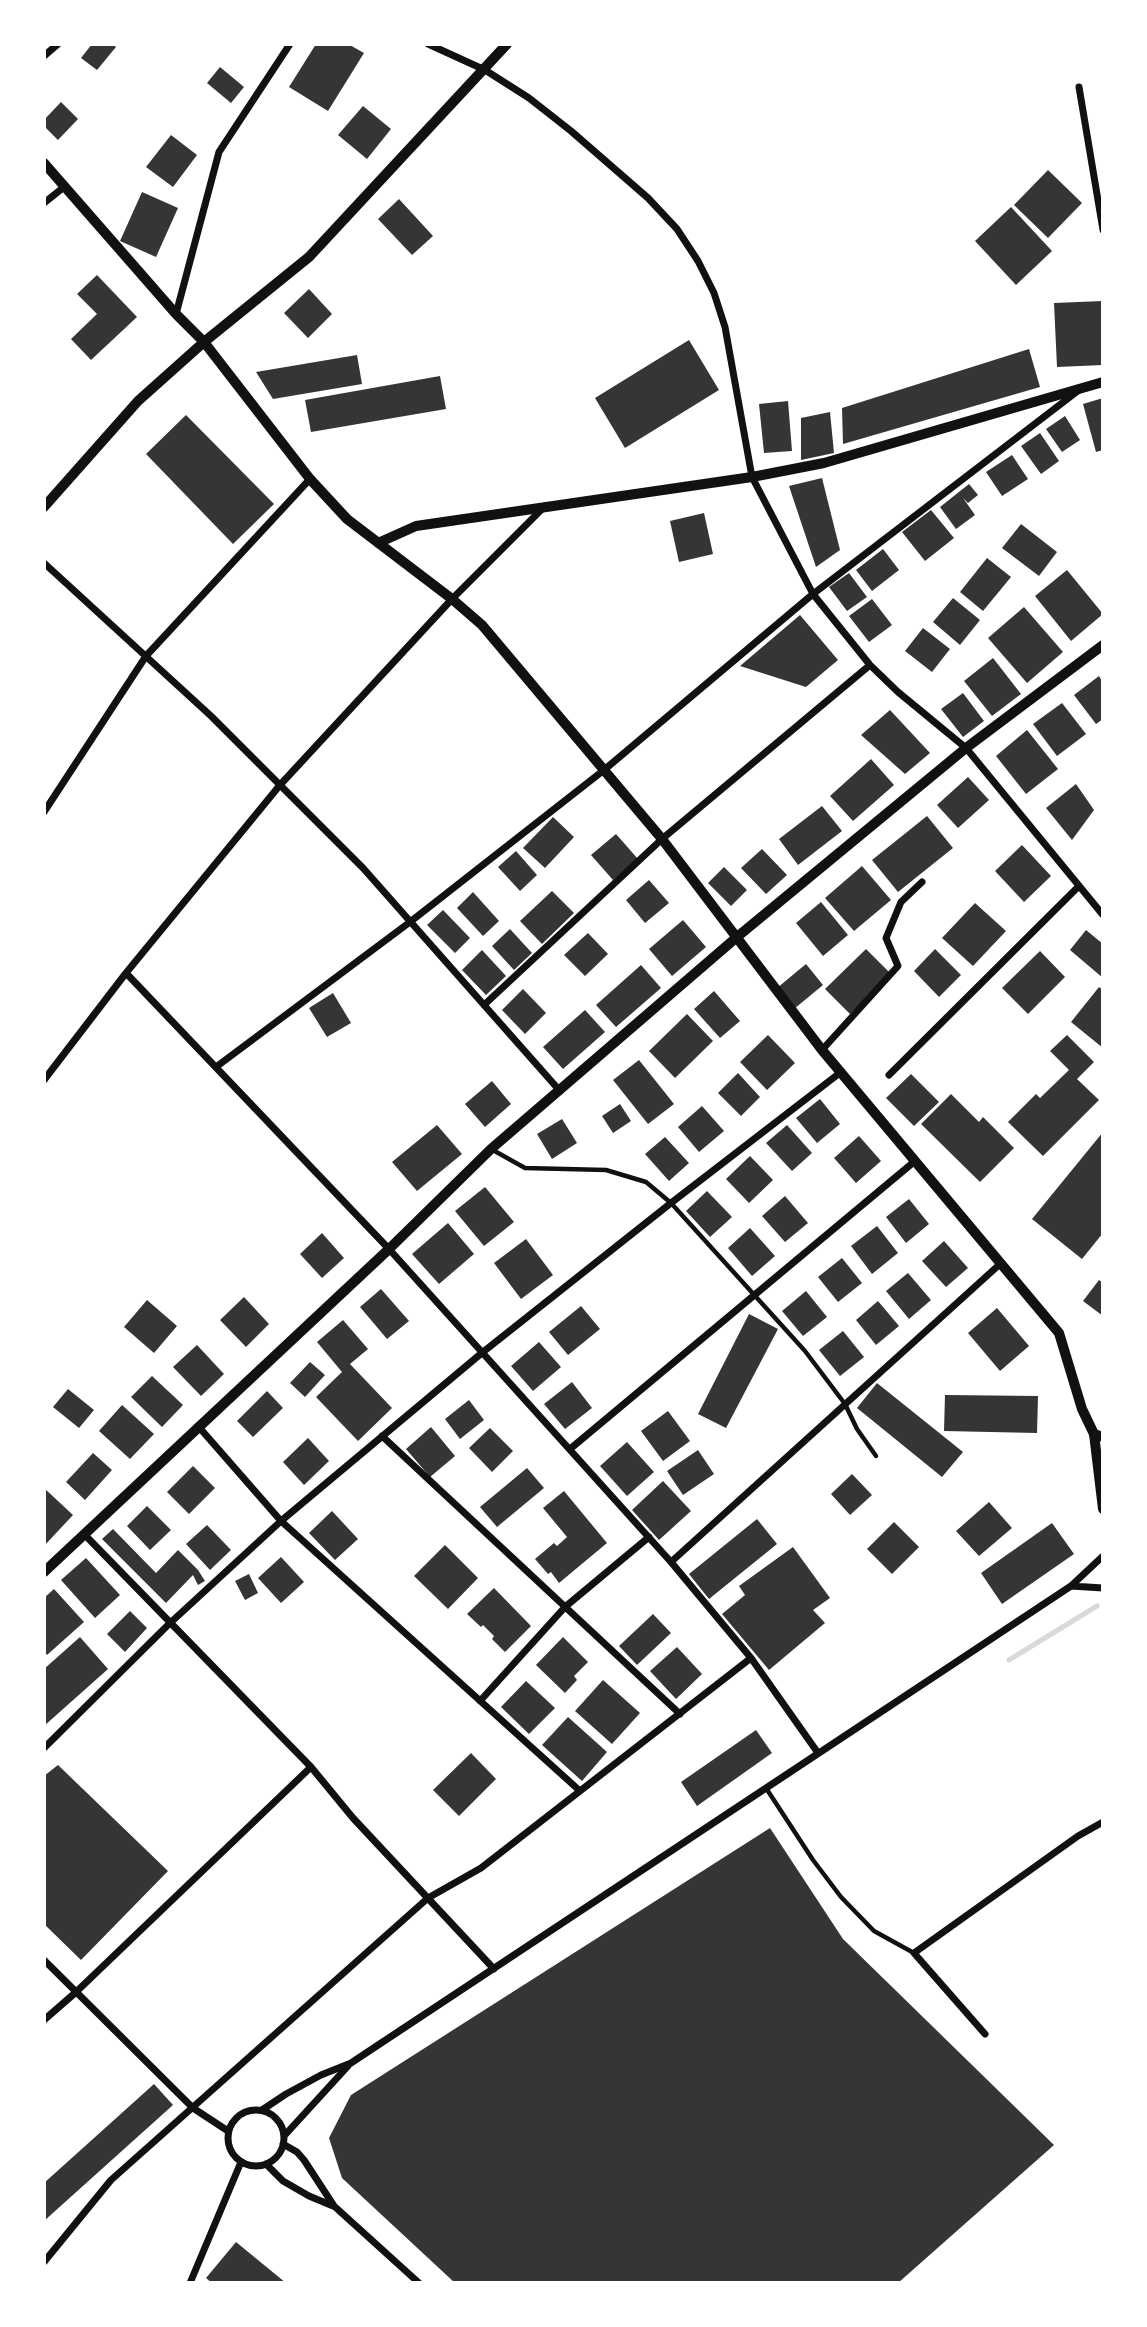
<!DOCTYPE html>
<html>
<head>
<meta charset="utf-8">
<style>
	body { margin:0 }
	#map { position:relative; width:1147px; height:2327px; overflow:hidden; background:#fff; font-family:Roboto,sans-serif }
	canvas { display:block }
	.frame { position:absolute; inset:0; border:46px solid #fff; pointer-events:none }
</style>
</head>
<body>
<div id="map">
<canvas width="1147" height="2327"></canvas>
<div class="frame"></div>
</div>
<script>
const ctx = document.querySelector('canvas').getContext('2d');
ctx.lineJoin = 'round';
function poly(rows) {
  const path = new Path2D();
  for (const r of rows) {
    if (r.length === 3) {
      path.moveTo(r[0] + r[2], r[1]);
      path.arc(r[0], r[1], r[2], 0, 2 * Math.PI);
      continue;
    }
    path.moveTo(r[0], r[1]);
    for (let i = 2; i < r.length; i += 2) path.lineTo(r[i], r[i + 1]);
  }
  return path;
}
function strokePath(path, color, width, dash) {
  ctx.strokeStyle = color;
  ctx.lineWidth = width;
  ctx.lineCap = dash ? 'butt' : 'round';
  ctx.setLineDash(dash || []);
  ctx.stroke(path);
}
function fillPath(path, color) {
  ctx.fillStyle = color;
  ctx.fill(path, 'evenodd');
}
const stream = poly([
	[1009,1660,1097,1606]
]);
const building = poly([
	[92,44,112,44,116,47,97,70,81,58],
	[316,44,348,44,364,53,328,111,289,87],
	[220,67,244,87,231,103,207,83],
	[61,102,78,119,58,140,44,126,44,120],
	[363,106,391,129,367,159,338,135],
	[171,135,197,155,173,187,146,167],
	[1048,170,1082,203,1048,238,1014,205],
	[142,192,178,208,156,257,120,241],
	[399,199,433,236,412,255,378,219],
	[1011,207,1052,251,1016,285,975,241],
	[97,275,137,317,91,360,71,339,97,314,77,294],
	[309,289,332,314,308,338,284,313],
	[1103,301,1103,365,1057,367,1054,303],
	[689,340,719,390,625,448,595,398],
	[1029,349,1040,387,843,444,842,408],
	[357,355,362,384,273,399,256,372],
	[440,376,446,409,311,432,305,400],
	[1103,398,1103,450,1096,452,1083,404],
	[788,401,792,451,764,453,759,404],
	[830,412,834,453,801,460,801,418],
	[186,415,274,504,233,544,146,454],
	[1065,416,1080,440,1062,452,1046,429],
	[1040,433,1059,461,1041,474,1021,446],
	[1012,455,1028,479,1002,496,986,472],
	[822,478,840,550,816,567,789,486],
	[969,484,978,495,968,503,963,498,975,515,956,529,940,507],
	[931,510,954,538,925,561,902,532],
	[704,513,713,554,679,562,670,521],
	[1021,524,1057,552,1039,576,1002,548],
	[883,549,899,570,872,591,856,570],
	[987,558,1011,577,983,611,960,592],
	[1067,570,1103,614,1071,641,1035,596],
	[849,573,867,597,847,611,829,587],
	[953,598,980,620,960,645,933,622],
	[872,599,892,625,869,642,849,616],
	[1024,607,1063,652,1027,683,988,638],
	[800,615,838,660,806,687,740,666],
	[923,628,950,649,932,672,905,651],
	[993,658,1021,694,992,716,964,681],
	[1099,676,1103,683,1103,719,1096,724,1074,695],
	[963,693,984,721,963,737,941,709],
	[1062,703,1086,734,1057,756,1033,724],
	[890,710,930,753,905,774,861,735],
	[1027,730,1058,769,1026,794,996,756],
	[871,759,894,785,853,821,830,796],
	[968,777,989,800,958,828,937,805],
	[1076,784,1094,810,1072,840,1046,808],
	[822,806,842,831,798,865,779,839],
	[927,816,953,848,898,892,872,860],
	[553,817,574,837,545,868,523,848],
	[616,834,638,859,613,880,591,855],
	[1022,845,1051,876,1024,902,995,871],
	[762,849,787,875,766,894,741,868],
	[516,851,537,875,520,891,498,867],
	[862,866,891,900,854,931,825,898],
	[724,867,747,890,731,906,708,883],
	[649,880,669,903,645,923,626,900],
	[552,891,574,913,542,944,520,921],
	[473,892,499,921,483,936,457,908],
	[821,902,848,935,823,956,796,923],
	[975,903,1006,931,973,966,942,938],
	[443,910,470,938,455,953,427,925],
	[683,920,706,947,672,976,649,949],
	[510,929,532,953,514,970,492,946],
	[1086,930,1103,944,1103,978,1070,950],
	[588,933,608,954,585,976,564,955],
	[866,949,891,974,850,1014,825,989],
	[935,949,961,975,939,997,914,971],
	[482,950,506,976,486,995,462,970],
	[1040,951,1065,977,1028,1014,1002,988],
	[806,964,823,985,794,1009,777,988],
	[641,965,661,988,616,1027,596,1005],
	[1099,987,1103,990,1103,1048,1071,1022],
	[523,989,546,1013,525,1034,502,1010],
	[714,991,740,1021,720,1038,694,1009],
	[333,993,351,1023,327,1037,309,1008],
	[585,1010,605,1032,563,1069,543,1047],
	[687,1014,713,1041,675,1078,649,1051],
	[768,1035,795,1063,767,1090,740,1062],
	[1067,1035,1094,1062,1077,1079,1099,1100,1043,1156,1008,1122,1036,1094,1040,1098,1069,1070,1050,1051],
	[639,1060,674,1104,648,1124,613,1080],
	[738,1073,760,1097,741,1116,718,1093],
	[911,1074,939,1102,914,1126,886,1098],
	[492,1081,511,1104,485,1127,465,1104],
	[951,1094,979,1122,983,1117,1014,1148,980,1182,921,1124],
	[820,1099,840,1124,817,1143,796,1118],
	[620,1104,631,1121,613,1133,602,1116],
	[702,1106,724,1131,699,1152,678,1127],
	[562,1119,577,1143,552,1159,537,1134],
	[437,1125,462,1154,417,1191,392,1162],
	[787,1125,812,1153,792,1171,766,1143],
	[1103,1132,1103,1233,1082,1259,1032,1219],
	[859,1136,881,1161,856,1183,834,1158],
	[665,1137,689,1163,669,1181,645,1154],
	[750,1156,773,1180,749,1203,726,1179],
	[485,1187,514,1222,484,1246,455,1211],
	[707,1191,732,1217,710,1237,686,1211],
	[785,1196,808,1223,785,1242,762,1216],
	[909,1199,929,1224,906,1243,886,1217],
	[448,1223,474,1254,439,1284,412,1254],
	[877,1226,898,1253,872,1274,851,1246],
	[750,1228,775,1256,752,1276,728,1248],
	[322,1233,344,1258,322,1278,300,1254],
	[526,1239,553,1275,521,1299,494,1263],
	[944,1241,968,1268,946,1287,922,1261],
	[842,1258,862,1283,838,1302,818,1277],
	[908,1273,931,1300,909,1319,886,1291],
	[1099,1280,1103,1283,1103,1316,1083,1301],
	[381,1289,409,1321,387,1339,360,1307],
	[806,1291,827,1317,803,1336,782,1311],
	[244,1297,269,1324,246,1347,220,1320],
	[147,1300,177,1326,154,1353,124,1327],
	[878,1301,899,1326,876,1345,856,1320],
	[581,1306,600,1329,568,1355,549,1332],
	[997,1308,1029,1346,1000,1371,968,1333],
	[749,1314,778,1329,726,1428,698,1414],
	[343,1320,368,1349,350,1364,392,1408,358,1441,316,1397,342,1372,317,1342],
	[843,1331,864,1357,840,1376,819,1350],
	[539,1342,561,1367,533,1391,511,1366],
	[197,1345,224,1374,201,1396,173,1367],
	[310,1362,325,1375,305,1397,290,1383],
	[152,1376,183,1405,162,1427,131,1397],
	[572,1382,592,1408,565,1429,544,1404],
	[877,1383,963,1452,942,1477,857,1408],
	[68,1389,94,1410,79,1428,53,1407],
	[267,1391,283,1408,253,1437,237,1421],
	[945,1395,1038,1396,1037,1433,944,1431],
	[469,1400,484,1420,460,1439,445,1419],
	[122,1405,154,1434,130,1459,99,1431],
	[668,1411,690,1441,663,1461,641,1431],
	[431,1427,455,1456,430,1477,406,1449],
	[490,1428,513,1451,492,1472,469,1448],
	[308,1438,329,1461,304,1485,283,1462],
	[627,1442,654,1472,627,1496,600,1466],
	[698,1450,714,1474,683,1495,667,1471],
	[93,1453,112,1470,85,1500,66,1482],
	[193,1466,215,1488,189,1514,167,1492],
	[527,1468,544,1488,497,1527,480,1507],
	[852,1474,872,1495,850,1515,831,1494],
	[663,1481,691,1511,659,1540,632,1510],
	[44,1488,73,1515,44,1546],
	[564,1491,607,1543,559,1583,551,1572,548,1574,535,1559,554,1543,557,1546,567,1537,543,1508],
	[989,1502,1012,1528,979,1556,956,1531],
	[147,1506,171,1530,150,1550,127,1526],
	[332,1511,358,1539,335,1560,309,1533],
	[757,1519,777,1544,709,1599,689,1574],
	[894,1522,919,1547,892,1574,867,1549],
	[1052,1523,1074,1554,1002,1604,981,1573],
	[207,1525,231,1550,210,1570,186,1544],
	[113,1529,156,1573,178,1550,198,1570,205,1581,198,1585,193,1575,166,1603,102,1539],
	[445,1545,478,1578,448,1609,414,1576],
	[793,1547,830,1598,813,1610,825,1623,769,1670,722,1614,745,1595,739,1586],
	[281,1557,304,1582,281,1603,258,1578],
	[86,1558,120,1595,95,1618,61,1580],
	[249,1574,258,1593,245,1600,235,1581],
	[494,1588,531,1626,505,1652,492,1639,494,1636,483,1625,481,1627,467,1614],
	[54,1589,84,1622,47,1655,44,1651,44,1598],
	[130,1611,147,1628,125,1652,107,1634],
	[653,1614,671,1633,637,1665,619,1646],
	[80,1637,108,1669,44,1726,44,1669],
	[563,1637,588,1662,574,1676,577,1680,565,1693,536,1665],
	[677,1647,702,1674,676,1699,650,1671],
	[603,1680,640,1713,612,1744,575,1711],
	[526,1681,555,1708,529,1734,501,1707],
	[568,1717,607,1752,582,1781,542,1745],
	[756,1730,772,1753,697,1806,681,1782],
	[471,1753,496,1779,459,1816,433,1790],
	[58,1765,168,1871,81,1960,44,1924,44,1776],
	[770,1828,843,1939,1054,2145,898,2283,455,2283,342,2178,329,2138,351,2095],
	[154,2084,173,2105,44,2221,44,2183],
	[236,2242,286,2283,212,2283,206,2278]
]);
const service = poly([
	[491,1149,525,1168,606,1170,646,1182,671,1203,805,1351,845,1404,857,1429,876,1456],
	[766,1788,813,1860,841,1897,874,1931,914,1953]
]);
const minor = poly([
	[428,44,485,70,529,98,571,131,648,198,677,229,698,261,714,293,725,327,752,477,813,594,870,665,898,692,966,748,1103,915],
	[44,56,58,44],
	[1079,87,1103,230],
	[44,203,64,187],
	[176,314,219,152,290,44],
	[44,563,211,716,363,868,560,1091],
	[44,812,146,656,310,479],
	[126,973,389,1249,671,1562,751,1658,818,1753],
	[484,1005,662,839,870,665],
	[822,1050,898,966,886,938,901,902,922,882],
	[216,1067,410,922,604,770,813,594,1079,390],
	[889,1075,1079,886],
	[44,1080,126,973,280,785,452,599,545,506],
	[198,1426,281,1521,580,1791],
	[382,1436,680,1714],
	[570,1449,915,1161],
	[84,1534,311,1767,353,1818,494,1969],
	[671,1562,1000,1264],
	[1071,1586,1103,1588],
	[480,1701,565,1607,649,1537],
	[44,1748,169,1624,281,1521,483,1352,671,1203,841,1072],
	[44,1960,193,2108,228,2131],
	[44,2020,75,1993,311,1767],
	[985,2034,914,1953,1078,1836,1103,1822],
	[256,2138,28],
	[262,2110,286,2094,321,2075,351,2063,1071,1586,1103,1556],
	[284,2136,348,2066],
	[283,2144,297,2152,304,2160,334,2206,419,2283],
	[266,2164,283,2181,309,2196,333,2206],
	[44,2262,111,2180,428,1898,481,1868,751,1658],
	[190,2283,241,2162]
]);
const tertiary = poly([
	[44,163,176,314,204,342,310,479,347,519,452,599,482,625,662,839,822,1050,1059,1333,1082,1409,1094,1434,1103,1509],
	[44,507,138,401,204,342,309,257,507,44],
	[378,543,416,526,752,477,824,463,1103,382],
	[44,1572,389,1249,491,1149,737,937,966,748,1103,645]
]);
const secondary = poly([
	[1094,1434,1103,1437]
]);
strokePath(stream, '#d9d9d9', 5);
fillPath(building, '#353535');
strokePath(service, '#111', 4.5);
strokePath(minor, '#111', 7);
strokePath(tertiary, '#111', 10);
strokePath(secondary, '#111', 10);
</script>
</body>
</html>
